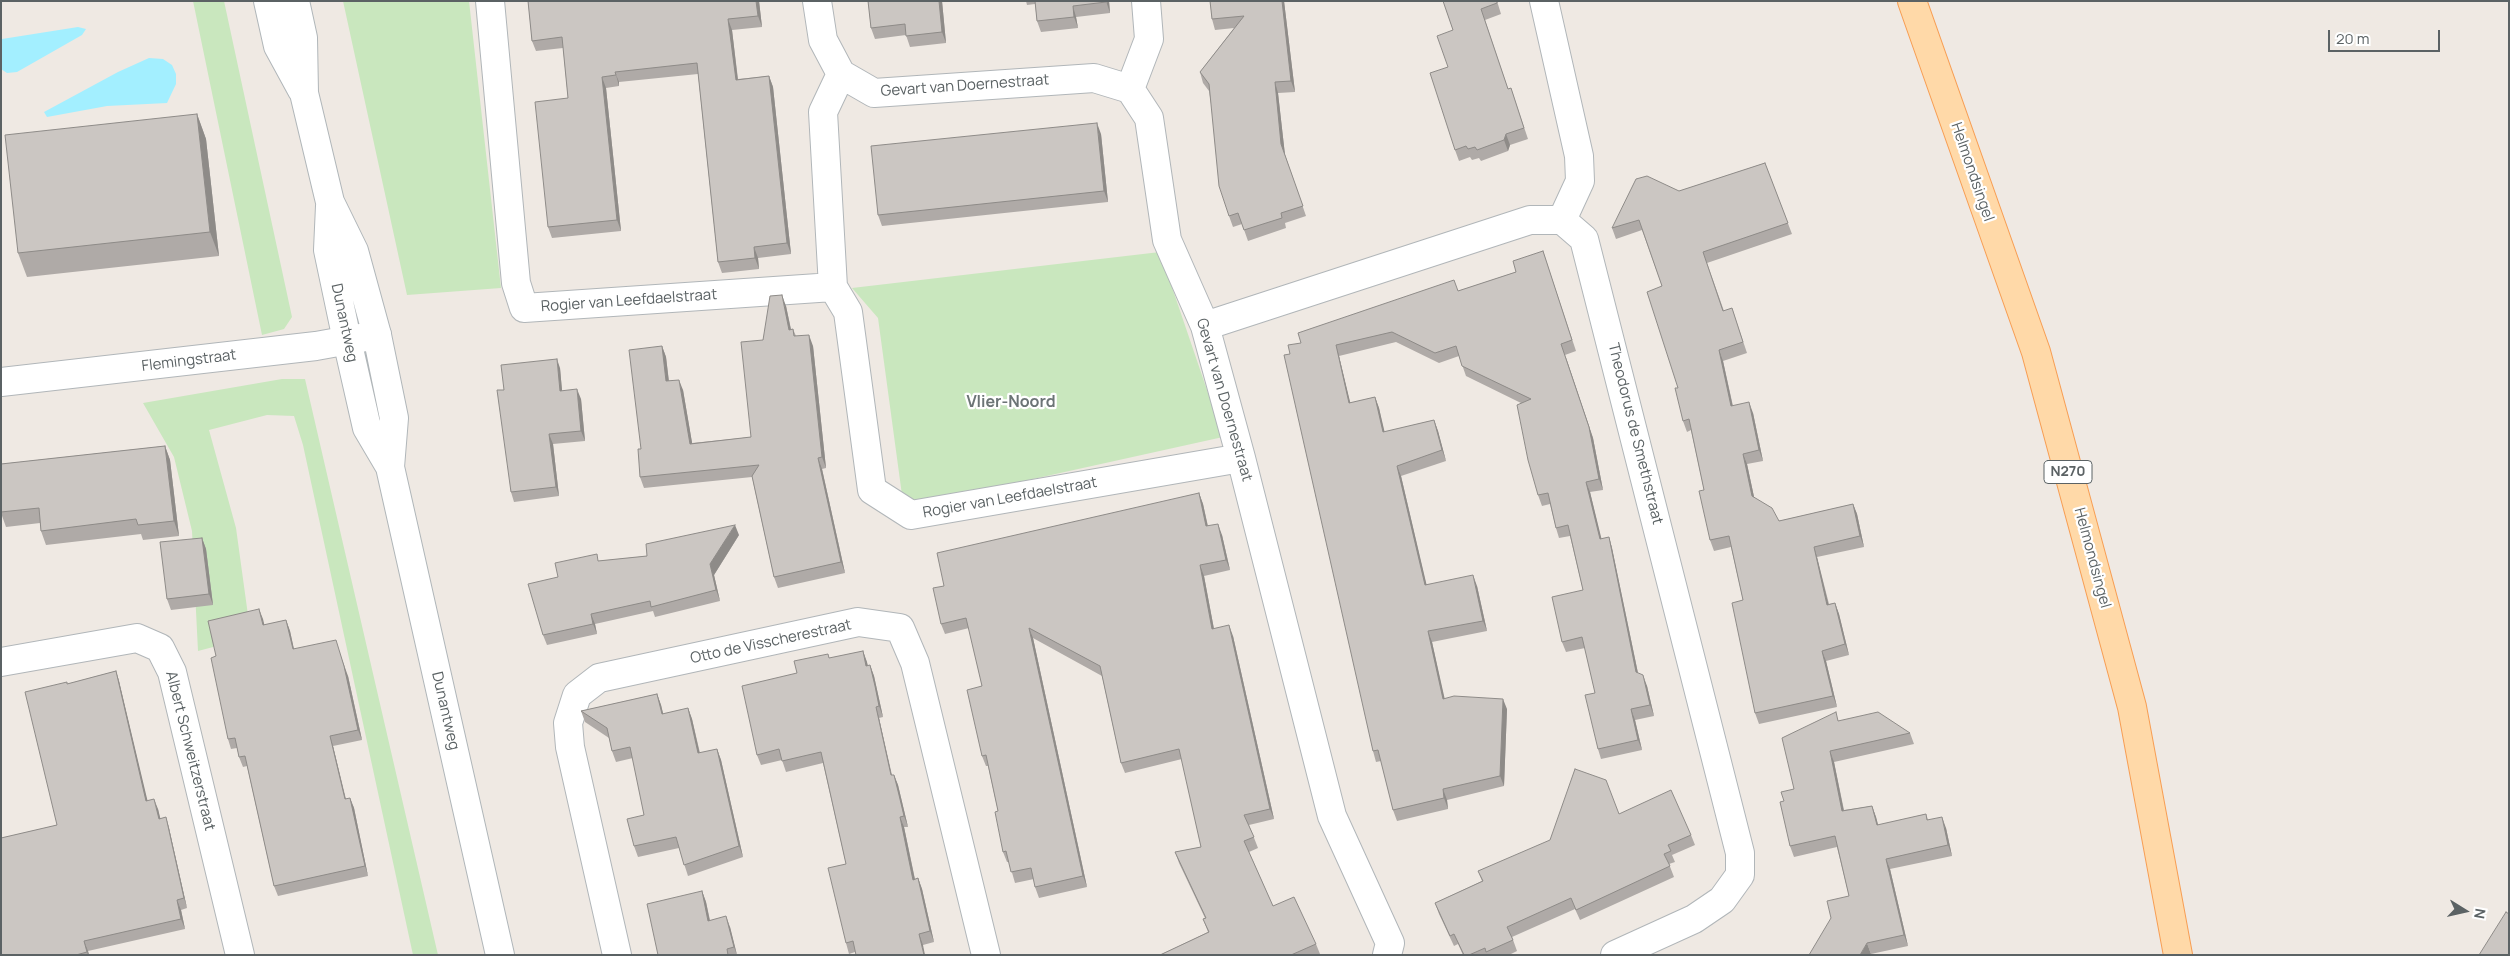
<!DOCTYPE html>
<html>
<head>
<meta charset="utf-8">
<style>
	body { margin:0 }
	#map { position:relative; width:2510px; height:956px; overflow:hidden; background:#efe9e3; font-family:Manrope,sans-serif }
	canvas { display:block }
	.frame { position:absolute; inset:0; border:2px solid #5b6264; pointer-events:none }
	.north { position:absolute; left:2440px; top:886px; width:50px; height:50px; -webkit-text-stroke:4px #fff; paint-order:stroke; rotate:100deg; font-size:14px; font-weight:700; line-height:20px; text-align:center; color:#5b6264 }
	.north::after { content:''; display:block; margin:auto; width:18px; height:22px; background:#5b6264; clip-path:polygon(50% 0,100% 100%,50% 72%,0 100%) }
	.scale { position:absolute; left:2328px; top:30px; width:112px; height:22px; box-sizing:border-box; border:2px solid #5b6264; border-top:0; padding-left:6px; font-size:15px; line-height:18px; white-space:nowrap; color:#5b6264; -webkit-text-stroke:4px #fff; paint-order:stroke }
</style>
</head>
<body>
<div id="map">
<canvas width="2510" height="956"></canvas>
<div class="frame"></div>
<div class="north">N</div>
<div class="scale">20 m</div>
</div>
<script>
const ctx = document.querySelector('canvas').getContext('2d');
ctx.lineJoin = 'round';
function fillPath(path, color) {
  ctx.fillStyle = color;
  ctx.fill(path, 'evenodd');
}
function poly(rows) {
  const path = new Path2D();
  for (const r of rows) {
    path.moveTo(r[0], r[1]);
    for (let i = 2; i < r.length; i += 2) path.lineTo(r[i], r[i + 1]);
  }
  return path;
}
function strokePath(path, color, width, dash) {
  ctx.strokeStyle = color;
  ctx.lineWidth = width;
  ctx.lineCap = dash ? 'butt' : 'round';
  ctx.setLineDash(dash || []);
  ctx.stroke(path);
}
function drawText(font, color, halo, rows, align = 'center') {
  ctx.font = font + ' Manrope,sans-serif';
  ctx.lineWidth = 4.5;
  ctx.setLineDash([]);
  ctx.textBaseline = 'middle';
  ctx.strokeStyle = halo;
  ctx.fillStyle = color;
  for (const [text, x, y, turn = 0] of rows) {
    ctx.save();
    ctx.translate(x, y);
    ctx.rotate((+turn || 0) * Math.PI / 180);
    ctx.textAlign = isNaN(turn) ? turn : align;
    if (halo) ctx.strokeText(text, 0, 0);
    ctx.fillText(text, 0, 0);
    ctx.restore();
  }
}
const green = poly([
	[193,1,224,1,292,317,284,329,262,335],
	[343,1,469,1,501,288,407,295],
	[1160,252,1223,437,920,504,902,495,878,318,852,288],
	[282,379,305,379,438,955,413,955,303,445,294,416,267,415,209,430,236,528,251,637,198,651,192,531,174,457,143,403]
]);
const water = poly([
	[78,27,86,29,82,35,17,72,7,73,1,69,2,39],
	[149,58,163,59,172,65,176,74,176,84,167,103,107,106,47,117,44,112,118,72]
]);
const street = poly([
	[490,1,516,283,524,308,833,287,848,312,872,490,911,515,1241,458],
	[817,1,823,40,841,74,874,93,1094,78,1130,89,1149,118,1167,240,1205,326,1241,458,1332,816,1390,943,1387,955],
	[1544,1,1579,156,1580,181,1562,220],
	[1130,89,1149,39,1146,1],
	[833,287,823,112,841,74],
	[1205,326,1530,220,1562,220,1584,239,1740,853,1740,875,1722,900,1694,919,1615,955],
	[1,382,316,346,377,335],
	[1,662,137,638,160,648,172,672,240,955],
	[617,955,570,747,568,723,577,695,599,678,858,622,900,628,915,663,986,955]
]);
const secondary = poly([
	[268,1,278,46,302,90],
	[295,1,303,38,304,93,330,202,354,251,377,335,394,418,390,467,500,955],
	[330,206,328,250,347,340,367,428,390,467]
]);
const primary = poly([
	[1912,1,2036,352,2132,707,2178,955]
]);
const wall = poly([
	[528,1,759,1,762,27,732,30,738,79,769,76,773,87,791,254,758,258,759,269,722,273,718,262,698,74,619,82,619,86,606,88,621,231,552,238,548,227,568,98,563,48,536,51,532,41],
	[868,1,942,1,946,43,910,47,906,35,875,39,871,28],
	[1026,1,1109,1,1110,13,1076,17,1078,28,1041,32,1037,21,1035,4,1027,5],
	[1210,1,1284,1,1295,92,1278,93,1285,155,1306,216,1285,223,1286,228,1248,241,1242,224,1233,227,1229,216,1209,91,1203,83,1200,72,1234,28,1215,30,1212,19],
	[1443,1,1497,1,1501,14,1485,20,1508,89,1511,88,1528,139,1510,145,1508,151,1481,161,1479,158,1472,160,1470,157,1459,161,1455,150,1448,67,1453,30],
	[197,114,206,139,219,256,27,277,18,253],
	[1101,134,1108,202,882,226,878,215],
	[1765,163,1792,234,1707,263,1724,311,1732,308,1747,353,1723,361,1733,406,1753,413,1763,461,1747,464,1754,497,1779,521,1853,504,1857,514,1864,547,1817,557,1829,604,1835,603,1839,614,1849,655,1826,661,1837,707,1759,724,1755,713,1743,600,1731,547,1714,551,1710,540,1704,490,1691,430,1687,432,1683,421,1678,388,1662,286,1642,230,1616,239,1612,228,1679,191],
	[1543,251,1576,351,1565,355,1593,438,1603,490,1590,492,1601,539,1609,537,1612,548,1638,673,1647,686,1654,716,1635,720,1642,750,1601,759,1598,749,1595,693,1585,648,1566,652,1562,642,1583,590,1570,536,1559,538,1556,528,1550,504,1542,506,1538,495,1521,403,1466,376,1459,356,1439,363,1396,342,1339,356,1350,403,1375,397,1379,408,1384,432,1434,420,1438,431,1446,461,1401,476,1426,584,1477,586,1487,631,1432,642,1444,698,1507,709,1504,786,1447,800,1448,809,1397,821,1393,810,1381,761,1376,762,1373,751,1290,354,1301,343,1458,291,1516,272],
	[786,306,791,329,793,329,796,336,813,346,826,468,822,469,845,573,778,588,774,577,752,477,644,488,640,477,641,449,662,346,666,357,669,381,683,390,692,443,751,437,763,340],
	[560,368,562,391,581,399,585,441,553,444,559,496,514,502,511,492,504,390],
	[165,446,170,460,179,536,143,540,141,534,46,545,41,531,40,523,6,527,1,513,1,464],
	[1199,493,1203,504,1208,526,1222,535,1230,570,1204,576,1214,629,1233,636,1274,819,1249,825,1258,848,1249,852,1273,906,1316,944,1320,954,1319,955,1160,955,1208,932,1203,919,1205,918,1179,863,1175,852,1201,847,1182,759,1125,773,1121,763,1102,676,1033,638,1087,887,1039,898,1035,887,1034,879,1015,883,1009,862,1007,862,1003,852,998,811,988,766,986,766,982,756,982,686,969,628,945,634,941,624,944,586],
	[739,535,714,575,720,601,655,617,653,611,595,624,597,634,547,645,543,635,558,577,599,561,647,556],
	[202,538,206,549,213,605,171,610,167,599],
	[259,609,264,625,286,620,290,631,294,649,348,676,362,740,333,746,346,799,350,798,354,808,368,876,278,896,274,886,247,766,243,767,239,757,237,748,231,749,228,739],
	[863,651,868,666,870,665,874,676,883,717,879,718,892,775,894,775,898,785,908,827,904,827,915,879,918,878,922,889,934,942,923,945,855,952,849,954,846,943,846,864,823,763,786,772,782,760,761,765,757,755,797,673,830,658],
	[116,671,119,681,147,801,158,809,160,819,166,817,169,828,187,908,181,910,185,929,88,951,89,955,1,955,1,832,2,838,57,825,67,684],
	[657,694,661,705,663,714,688,708,692,719,700,753,717,749,721,760,743,857,688,876,679,848,638,857,634,846,644,815,633,758,616,762,612,751,609,738,585,722,581,711],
	[1839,721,1910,733,1914,744,1834,762,1844,810,1872,806,1876,817,1878,825,1926,814,1928,820,1946,828,1952,856,1890,869,1908,946,1871,954,1849,896,1837,847,1794,857,1790,846,1784,801,1794,789],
	[1619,814,1691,835,1695,845,1672,855,1675,862,1669,864,1674,877,1580,920,1575,909,1512,937,1517,951,1509,955,1463,955,1458,944,1454,946,1439,914,1435,903,1482,881,1478,871],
	[702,891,706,902,710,920,730,927,737,955,658,955]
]);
const shadedWall = poly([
	[756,1,759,1,762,27,758,16],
	[939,1,942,1,946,43,942,32],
	[1106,1,1109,1,1110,13],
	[1282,1,1284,1,1295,92,1291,81],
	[1073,6,1076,17,1078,28,1074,17],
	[728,19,732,30,739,90,736,80],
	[615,72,619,82,619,86,616,75],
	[769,76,773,87,791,254,787,243],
	[602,77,606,88,621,231,617,220],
	[1275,82,1278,93,1285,155,1306,216,1281,144],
	[197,114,206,139,219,256,210,232],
	[1097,123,1101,134,1108,202,1104,191],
	[1506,134,1510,145,1508,151,1504,140],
	[754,247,758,258,759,269,755,258],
	[782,295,786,306,793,340,789,330],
	[809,335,813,346,826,468,822,457],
	[1336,345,1339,356,1353,414,1349,403],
	[662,346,666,357,670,392,666,381],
	[1719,350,1723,361,1735,417,1731,406],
	[1565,355,1593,438,1603,490,1599,479],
	[557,359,560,368,563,401,560,391],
	[679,380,683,390,694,454,690,444],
	[577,389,581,399,585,441,581,431],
	[1375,397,1379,408,1387,442,1383,432],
	[1749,402,1753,413,1763,461,1759,450],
	[1434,420,1438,431,1446,461,1442,450],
	[549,434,553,444,559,496,556,487],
	[165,446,170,460,179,536,174,521],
	[1743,454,1747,464,1756,506,1752,496],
	[818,458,822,469,845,573,841,562],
	[1397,466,1401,476,1429,595,1425,585],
	[1586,482,1590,492,1604,549,1600,539],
	[1199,493,1203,504,1210,537,1206,526],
	[1853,504,1857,514,1864,547,1860,536],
	[1218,524,1222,535,1230,570,1226,560],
	[735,525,739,535,714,575,720,601,716,590,710,564],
	[1609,537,1612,548,1640,683,1636,672],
	[202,538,206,549,213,605,209,594],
	[1814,547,1817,557,1831,615,1827,605],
	[1200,565,1204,576,1216,640,1212,629],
	[1473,575,1477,586,1487,631,1483,621],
	[1835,603,1839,614,1849,655,1845,644],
	[259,609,263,619,267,636,263,625],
	[591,614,595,624,597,634,593,624],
	[286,620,290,631,296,659,293,649],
	[1229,625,1233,636,1274,819,1270,809],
	[1029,628,1033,638,1087,887,1083,876],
	[1428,631,1432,642,1447,709,1443,699],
	[339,651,348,676,362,740,358,730],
	[863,651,867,662,870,677,866,666],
	[1822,651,1826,661,1837,707,1833,696],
	[870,665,874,676,883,717,879,706],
	[116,671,119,681,150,811,146,801],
	[1643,675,1647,686,1654,716,1650,705],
	[657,694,661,705,666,725,662,714],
	[1503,699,1507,709,1504,786,1500,776],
	[876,707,879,718,894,786,891,775],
	[688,708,692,719,702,764,698,753],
	[1631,709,1635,720,1642,750,1638,740],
	[330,736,333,746,348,809,345,799],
	[717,749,721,760,743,857,739,846],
	[1830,751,1834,762,1846,822,1842,811],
	[894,775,898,785,908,827,904,816],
	[1443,789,1447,800,1448,809,1444,798],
	[350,798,354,808,368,876,365,866],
	[154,799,158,809,163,829,159,819],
	[1872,806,1876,817,1881,836,1877,825],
	[166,817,169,828,187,908,184,898],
	[900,817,904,827,917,890,913,880],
	[1942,817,1946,828,1952,856,1948,845],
	[1886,859,1890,869,1908,946,1904,935],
	[918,878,922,889,934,942,930,931],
	[702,891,706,902,712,932,708,921],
	[177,900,181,910,185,929,181,919],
	[726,916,730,927,737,955,734,947],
	[919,934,923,945,925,955,924,955],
	[84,941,88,951,89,955,88,955,87,952],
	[1867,943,1871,954,1870,955,1860,955]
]);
const building = poly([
	[528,1,756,1,758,16,728,19,736,80,769,76,787,243,754,247,755,258,718,262,697,63,615,72,616,75,602,77,617,220,548,227,535,102,568,98,562,37,532,41,528,1],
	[868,1,939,1,942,32,906,36,905,24,871,28,868,1],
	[1035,1,1106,1,1106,2,1073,6,1074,17,1037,21,1035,1],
	[1210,1,1282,1,1291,81,1275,82,1281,144,1303,206,1281,213,1282,218,1244,230,1238,213,1229,216,1219,186,1209,84,1200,72,1244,16,1212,19,1210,1],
	[1443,1,1497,1,1497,3,1481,9,1508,89,1511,88,1524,128,1506,134,1504,140,1477,150,1475,147,1468,149,1466,146,1455,150,1430,73,1448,67,1437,36,1453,30,1443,1],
	[197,114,210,232,18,253,5,135,197,114],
	[1097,123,1104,191,878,215,871,146,1097,123],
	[1765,163,1788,223,1703,252,1723,311,1732,308,1743,342,1719,350,1731,406,1749,402,1759,450,1743,454,1752,496,1772,508,1779,521,1853,504,1860,536,1814,547,1827,605,1835,603,1845,644,1822,651,1833,696,1755,713,1732,603,1743,600,1729,536,1710,540,1699,491,1704,490,1689,419,1683,421,1675,388,1678,388,1647,292,1662,286,1639,220,1612,228,1636,179,1647,176,1679,191,1765,163],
	[1543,251,1572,340,1561,344,1589,427,1599,479,1586,482,1600,539,1609,537,1636,672,1643,675,1650,705,1631,709,1638,740,1598,749,1585,695,1595,693,1582,637,1562,642,1552,597,1583,590,1568,525,1556,528,1548,493,1538,495,1528,460,1517,405,1531,399,1462,366,1456,346,1435,353,1392,332,1336,345,1349,403,1375,397,1383,432,1434,420,1442,450,1397,466,1425,585,1473,575,1483,621,1428,631,1443,699,1454,696,1503,699,1500,776,1443,789,1444,798,1393,810,1378,750,1373,751,1284,355,1290,354,1288,345,1301,343,1298,333,1454,280,1458,291,1516,272,1513,261,1543,251],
	[782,295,789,330,793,329,794,336,809,335,822,457,818,458,841,562,774,577,752,476,759,465,640,477,638,449,641,449,629,350,662,346,666,381,679,380,690,444,751,437,741,342,763,340,770,296,782,295],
	[557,359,560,391,577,389,581,431,549,434,556,487,511,492,497,390,504,390,501,365,557,359],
	[165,446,174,521,138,525,136,519,41,531,39,508,1,512,1,464,165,446],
	[1199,493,1206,526,1218,524,1226,560,1200,565,1212,629,1229,625,1270,809,1244,815,1254,837,1244,841,1273,906,1294,897,1316,944,1291,955,1160,955,1209,932,1203,919,1206,918,1175,852,1201,847,1179,749,1121,763,1100,666,1029,628,1083,876,1035,887,1031,868,1011,872,1006,851,1003,852,995,812,998,811,986,755,982,756,967,690,982,686,966,618,941,624,933,588,944,586,937,553,1199,493],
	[735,525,710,564,716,590,651,607,650,601,591,614,593,624,543,635,528,584,558,577,555,563,597,554,598,561,647,556,646,544,735,525],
	[202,538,209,594,167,599,160,542,202,538],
	[259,609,263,625,286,620,293,649,336,640,344,666,358,730,330,736,345,799,350,798,365,866,274,886,245,756,239,757,235,738,228,739,211,658,216,656,208,621,259,609],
	[863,651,866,666,870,665,875,686,879,706,876,707,891,775,894,775,899,795,904,816,900,817,913,880,918,878,930,931,919,934,924,955,856,955,853,941,846,943,828,868,846,864,821,752,782,761,779,749,757,755,742,686,797,673,794,661,828,654,829,658,863,651],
	[116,671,146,801,154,799,159,819,166,817,184,898,177,900,181,919,84,941,87,952,76,955,1,955,1,838,57,825,25,692,67,682,67,684,116,671],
	[657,694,662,714,688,708,698,753,717,749,739,846,684,865,676,837,634,846,627,819,644,815,630,747,612,751,607,728,581,711,657,694],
	[1836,712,1838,721,1878,712,1910,733,1830,751,1842,811,1872,806,1877,825,1926,814,1927,820,1942,817,1948,845,1886,859,1904,935,1867,943,1860,955,1809,955,1831,918,1827,901,1849,896,1835,836,1790,846,1780,802,1784,801,1781,792,1794,789,1782,738,1836,712],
	[1575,769,1606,780,1619,814,1671,790,1691,835,1668,845,1671,851,1664,854,1670,866,1576,910,1571,898,1507,927,1513,940,1486,952,1485,948,1469,955,1464,955,1454,934,1450,936,1435,903,1483,881,1478,871,1550,840,1575,769],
	[702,891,708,921,726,916,734,947,727,949,728,955,658,955,647,904,702,891],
	[2506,912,2509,914,2509,955,2479,955,2506,912]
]);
const shields = [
	[2068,472,48]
];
const shieldNames = [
	["N270",2068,472]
];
const streetNames = [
	["Gevart van Doernestraat",965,86,-4],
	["Helmondsingel",1972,172,71],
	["Rogier van Leefdaelstraat",629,301,-4],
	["Dunantweg",344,323,78],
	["Flemingstraat",189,361,-7],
	["Gevart van Doernestraat",1224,400,74],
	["Theodorus de Smethstraat",1635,434,76],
	["Rogier van Leefdaelstraat",1010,498,-10],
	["Helmondsingel",2092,558,75],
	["Otto de Visscherestraat",771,642,-12],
	["Dunantweg",445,711,77],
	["Albert Schweitzerstraat",190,751,76]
];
const neighbourhoodNames = [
	["Vlier-Noord",1011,403]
];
fillPath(green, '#c9e7be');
fillPath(water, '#a3efff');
strokePath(street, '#b1b6b9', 30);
strokePath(secondary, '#b0b6b9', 30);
strokePath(primary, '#f79e54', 30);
strokePath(street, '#fff', 28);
strokePath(secondary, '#fff', 28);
strokePath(primary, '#ffd9a8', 28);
fillPath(wall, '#afaaa7');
fillPath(shadedWall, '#8e8b88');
fillPath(building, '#cbc6c2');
strokePath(building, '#8e8b88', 1);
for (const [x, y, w] of shields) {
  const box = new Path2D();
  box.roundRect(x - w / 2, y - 11.5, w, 23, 4);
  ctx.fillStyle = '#fff';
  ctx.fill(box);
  strokePath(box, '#5b6264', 1);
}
drawText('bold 14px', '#5b6264', null, shieldNames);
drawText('15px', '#5b6264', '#fff', streetNames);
drawText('bold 16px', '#6c7476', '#fff', neighbourhoodNames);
</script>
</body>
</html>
